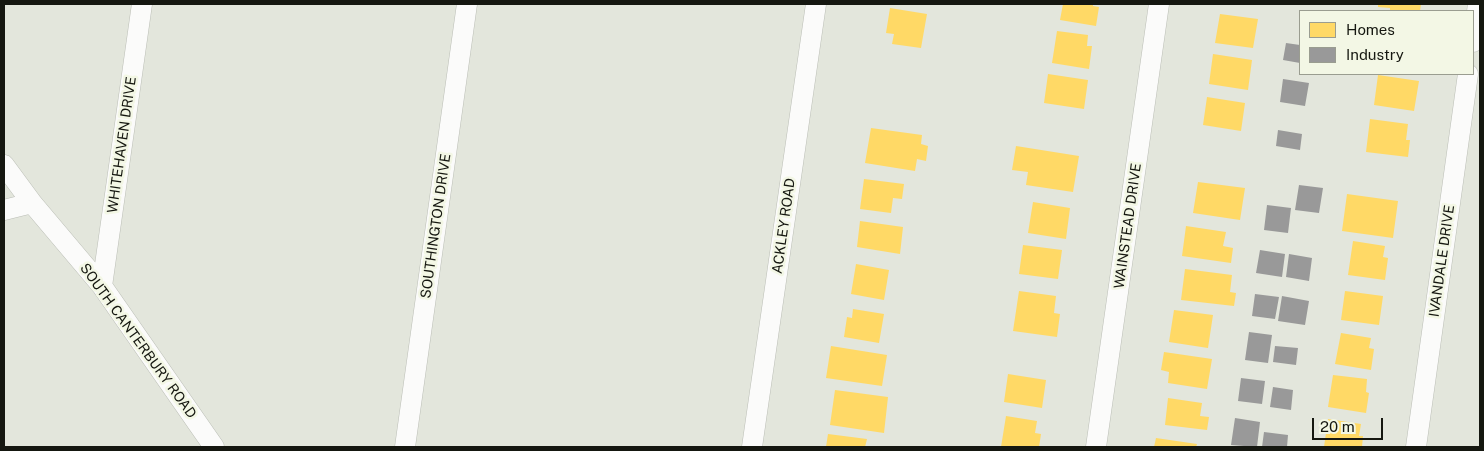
<!DOCTYPE html>
<html>
<head>
<meta charset="utf-8">
<style>
	body { margin:0 }
	#map { position:relative; width:1484px; height:451px; overflow:hidden; background:#e3e6dc; font-family:"Public Sans",sans-serif }
	canvas { display:block }
	.frame { position:absolute; inset:0; border:5px solid #151710; pointer-events:none }
	.legend { position:absolute; left:1299px; top:10px; width:175px; height:65px; box-sizing:border-box; background:#f3f7e5; border:1px solid #9a9d90; margin:0; padding:6px 9px; list-style:none; font-size:15px; color:#151710 }
	.legend li { display:flex; align-items:center; gap:10px; height:25px }
	.legend b { width:25px; border:1px solid #9a9d90 }
	.scale { position:absolute; left:1312px; top:418px; width:71px; height:22px; box-sizing:border-box; border:2px solid #151710; border-top:0; padding-left:6px; font-size:15px; line-height:18px; white-space:nowrap; color:#151710; -webkit-text-stroke:4px #f3f7e5; paint-order:stroke }
</style>
</head>
<body>
<div id="map">
<canvas width="1484" height="451"></canvas>
<div class="frame"></div>
<ul class="legend">
<li><b style="height:14px;background:#ffd966"></b>Homes</li>
<li><b style="height:14px;background:#999"></b>Industry</li>
</ul>
<div class="scale">20 m</div>
</div>
<script>
const ctx = document.querySelector('canvas').getContext('2d');
ctx.lineJoin = 'round';
function fillPath(path, color) {
  ctx.fillStyle = color;
  ctx.fill(path, 'evenodd');
}
function poly(rows) {
  const path = new Path2D();
  for (const r of rows) {
    path.moveTo(r[0], r[1]);
    for (let i = 2; i < r.length; i += 2) path.lineTo(r[i], r[i + 1]);
  }
  return path;
}
function strokePath(path, color, width, dash) {
  ctx.strokeStyle = color;
  ctx.lineWidth = width;
  ctx.lineCap = dash ? 'butt' : 'round';
  ctx.setLineDash(dash || []);
  ctx.stroke(path);
}
function drawText(font, color, halo, rows, align = 'center') {
  ctx.font = font + ' "Public Sans",sans-serif';
  ctx.lineWidth = 5;
  ctx.setLineDash([]);
  ctx.textBaseline = 'middle';
  ctx.strokeStyle = halo;
  ctx.fillStyle = color;
  for (const [text, x, y, turn = 0] of rows) {
    ctx.save();
    ctx.translate(x, y);
    ctx.rotate((+turn || 0) * Math.PI / 180);
    ctx.textAlign = isNaN(turn) ? turn : align;
    if (halo) ctx.strokeText(text, 0, 0);
    ctx.fillText(text, 0, 0);
    ctx.restore();
  }
}
const homes = poly([
	[1063,4,1093,4,1093,6,1099,7,1096,26,1060,20],
	[1378,4,1421,4,1420,11,1390,11,1390,8,1378,7],
	[890,8,927,14,921,48,892,44,894,34,886,33],
	[1220,14,1258,19,1253,48,1215,43],
	[1057,31,1088,35,1087,46,1092,46,1089,69,1052,63],
	[1213,54,1252,60,1248,90,1209,84],
	[1048,74,1088,80,1084,109,1044,103],
	[1378,75,1419,81,1414,111,1374,105],
	[1207,97,1245,103,1241,131,1203,125],
	[1370,119,1408,124,1406,140,1410,140,1408,157,1366,152],
	[871,128,922,135,921,144,928,146,926,161,917,159,915,171,865,163],
	[1016,146,1079,156,1073,192,1026,185,1028,172,1012,170],
	[864,179,904,184,902,199,893,198,891,213,860,209],
	[1198,182,1245,188,1240,220,1193,213],
	[1347,194,1398,201,1393,238,1342,231],
	[1033,202,1070,208,1066,239,1028,233],
	[860,221,903,227,900,254,857,247],
	[1186,226,1226,232,1223,246,1233,248,1231,263,1182,256],
	[1353,241,1385,246,1383,257,1388,258,1385,280,1348,275],
	[1023,245,1062,250,1058,279,1019,274],
	[856,264,889,270,884,300,851,294],
	[1185,269,1232,275,1230,292,1236,293,1234,306,1181,300],
	[1019,291,1056,296,1054,313,1060,314,1057,337,1013,331],
	[1345,291,1383,296,1379,325,1341,320],
	[853,309,884,314,879,343,844,337,847,317,852,318],
	[1174,310,1213,315,1208,348,1169,342],
	[1341,333,1371,338,1369,348,1374,349,1371,370,1335,364],
	[831,346,887,355,882,386,826,378],
	[1164,352,1212,359,1207,389,1168,383,1169,372,1161,370],
	[1008,374,1046,380,1042,408,1004,402],
	[1333,375,1367,379,1366,392,1369,393,1366,413,1328,407],
	[835,390,888,397,884,433,830,425],
	[1168,398,1202,403,1200,416,1209,417,1207,430,1165,425],
	[1006,416,1037,421,1035,433,1041,434,1039,447,1001,447],
	[1328,419,1361,424,1359,436,1363,436,1362,447,1324,447],
	[828,434,867,439,865,447,826,447],
	[1156,438,1197,444,1196,447,1154,447]
]);
const industry = poly([
	[1286,43,1300,45,1300,63,1283,60],
	[1283,79,1309,83,1305,106,1280,102],
	[1278,130,1302,134,1300,150,1276,146],
	[1299,185,1323,188,1319,213,1295,210],
	[1267,205,1291,208,1288,233,1264,230],
	[1260,250,1285,254,1282,277,1256,273],
	[1289,254,1312,258,1309,281,1286,277],
	[1255,294,1279,297,1275,319,1252,316],
	[1282,296,1309,301,1305,325,1278,321],
	[1249,332,1272,335,1268,363,1245,360],
	[1275,346,1298,348,1296,365,1273,362],
	[1241,378,1265,381,1262,404,1238,401],
	[1273,387,1293,390,1291,410,1270,407],
	[1235,418,1260,422,1257,447,1231,445],
	[1264,432,1288,435,1287,447,1262,447]
]);
const minor = poly([
	[1473,42,1478,4],
	[4,165,32,203,102,286,214,447],
	[4,210,32,203],
	[102,286,142,4],
	[405,447,467,4],
	[752,447,816,4],
	[1096,447,1159,4],
	[1416,447,1468,74]
]);
const streetNames = [
	["WHITEHAVEN DRIVE",122,145,-82],
	["SOUTHINGTON DRIVE",436,226,-82],
	["ACKLEY ROAD",784,226,-82],
	["WAINSTEAD DRIVE",1128,226,-82],
	["IVANDALE DRIVE",1442,261,-82],
	["SOUTH CANTERBURY ROAD",138,341,54]
];
fillPath(homes, '#ffd966');
fillPath(industry, '#999');
strokePath(minor, '#babdb5', 21);
strokePath(minor, '#fbfbfa', 20);
drawText('14px', '#151710', '#f3f7e5', streetNames);
</script>
</body>
</html>
